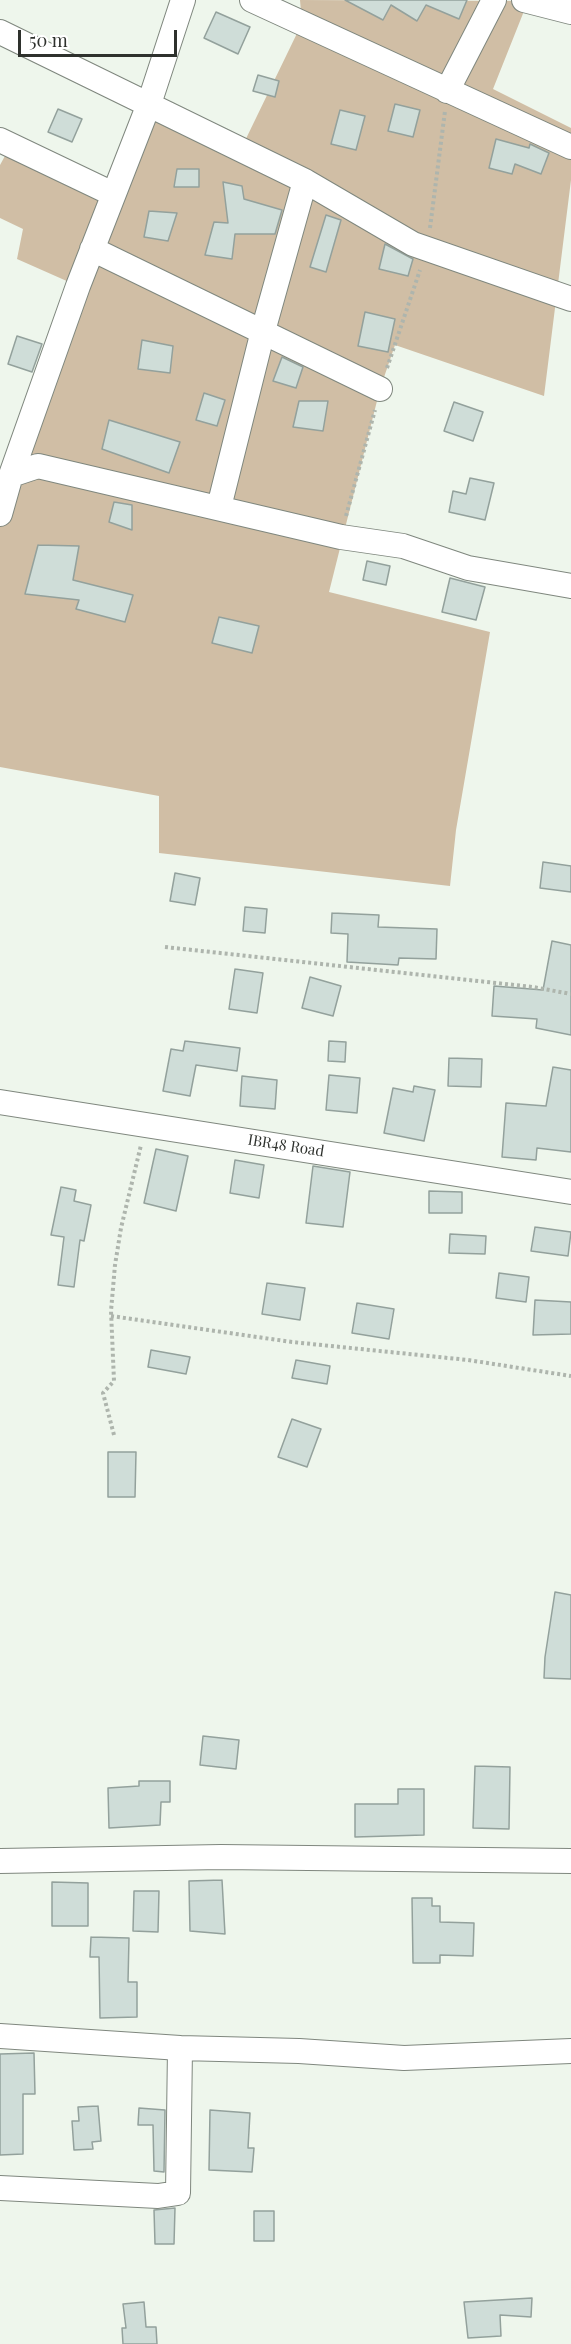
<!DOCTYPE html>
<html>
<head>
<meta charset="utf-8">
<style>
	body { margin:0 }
	#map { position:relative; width:571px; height:2344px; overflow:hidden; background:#eef6ec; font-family:"Playfair Display",serif }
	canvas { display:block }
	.scale { position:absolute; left:18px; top:30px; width:159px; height:27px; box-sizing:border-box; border:3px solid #2e312d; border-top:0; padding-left:8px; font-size:18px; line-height:21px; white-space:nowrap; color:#2e312d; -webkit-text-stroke:4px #fff; paint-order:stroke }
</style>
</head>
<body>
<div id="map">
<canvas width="571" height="2344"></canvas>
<div class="scale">50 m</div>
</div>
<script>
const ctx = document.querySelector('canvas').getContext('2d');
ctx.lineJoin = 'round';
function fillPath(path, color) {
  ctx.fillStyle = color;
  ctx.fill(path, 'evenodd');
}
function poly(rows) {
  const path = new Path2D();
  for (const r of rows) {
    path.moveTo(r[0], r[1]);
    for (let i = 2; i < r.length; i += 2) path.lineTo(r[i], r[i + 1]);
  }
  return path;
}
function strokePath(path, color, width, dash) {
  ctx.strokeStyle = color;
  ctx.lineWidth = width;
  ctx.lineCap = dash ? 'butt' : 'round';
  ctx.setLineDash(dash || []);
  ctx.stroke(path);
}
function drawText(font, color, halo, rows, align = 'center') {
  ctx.font = font + ' "Playfair Display",serif';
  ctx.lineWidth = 6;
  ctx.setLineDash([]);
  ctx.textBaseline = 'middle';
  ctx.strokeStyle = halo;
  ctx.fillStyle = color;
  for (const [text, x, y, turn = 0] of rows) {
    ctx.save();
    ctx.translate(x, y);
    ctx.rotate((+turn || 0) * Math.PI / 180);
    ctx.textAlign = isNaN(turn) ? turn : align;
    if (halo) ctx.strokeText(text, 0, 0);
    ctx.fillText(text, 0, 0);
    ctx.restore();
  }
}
const green = poly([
	[300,0,528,1,493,89,571,128,571,180,544,396,395,345,380,389,329,592,490,632,456,830,450,886,159,853,159,796,0,767,0,514,78,286,17,259,23,229,0,218,0,165,11,145,113,194,149,104,241,149,302,23]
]);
const building = poly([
	[345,0,467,0,459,19,426,5,417,21,391,5,383,20,345,0],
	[216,12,250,27,238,54,204,38,216,12],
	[258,75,279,81,275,97,253,91,258,75],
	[395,104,420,110,413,137,388,131,395,104],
	[58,109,82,119,72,142,48,132,58,109],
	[340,110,365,116,356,150,331,144,340,110],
	[496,139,529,148,530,144,549,153,541,174,515,164,512,174,489,168,496,139],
	[177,169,199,169,199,187,174,187,177,169],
	[223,182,242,186,244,199,282,210,275,234,235,234,232,259,205,255,214,222,228,223,223,182],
	[149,211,177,213,168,241,144,237,149,211],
	[326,215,341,220,326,272,310,267,326,215],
	[385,244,413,259,408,276,379,269,385,244],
	[365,312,395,319,388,352,358,346,365,312],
	[17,336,42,344,32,372,8,364,17,336],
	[142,340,173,346,170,373,138,369,142,340],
	[282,357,303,367,296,388,273,381,282,357],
	[204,393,225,400,217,426,196,420,204,393],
	[299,401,328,401,323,431,293,427,299,401],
	[454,402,483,412,473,441,444,431,454,402],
	[109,420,180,442,169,473,102,449,109,420],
	[470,478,494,483,485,520,449,512,453,491,466,494,470,478],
	[114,502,132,505,132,530,109,522,114,502],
	[38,545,79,546,73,580,133,595,125,622,76,609,79,600,25,594,38,545],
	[367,561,390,566,386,585,363,580,367,561],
	[450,578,485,587,476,620,442,612,450,578],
	[219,617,259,626,252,653,212,643,219,617],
	[543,862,571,866,571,892,540,888,543,862],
	[175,873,200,878,195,905,170,901,175,873],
	[245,907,267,909,265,933,243,931,245,907],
	[332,913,379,915,378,927,437,929,436,959,399,958,398,965,347,962,348,934,331,933,332,913],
	[552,941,571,945,571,1035,536,1028,537,1019,492,1016,494,986,543,990,552,941],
	[235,969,263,973,257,1013,229,1009,235,969],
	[310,977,341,986,333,1016,302,1008,310,977],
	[185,1041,240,1048,237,1071,196,1065,190,1096,163,1091,171,1049,183,1051,185,1041],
	[329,1041,346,1042,345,1062,328,1061,329,1041],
	[449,1058,482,1059,481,1087,448,1086,449,1058],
	[553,1067,571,1070,571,1152,537,1148,536,1160,502,1157,506,1103,546,1106,553,1067],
	[329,1075,360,1078,357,1113,326,1110,329,1075],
	[242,1076,277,1080,275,1109,240,1106,242,1076],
	[414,1086,435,1090,424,1141,384,1133,393,1088,413,1092,414,1086],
	[156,1149,188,1156,176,1211,144,1203,156,1149],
	[235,1160,264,1165,259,1198,230,1193,235,1160],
	[313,1166,350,1172,343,1227,306,1223,313,1166],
	[61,1187,76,1190,74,1201,91,1205,84,1241,80,1240,74,1287,58,1285,64,1237,51,1235,61,1187],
	[429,1191,462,1192,462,1213,429,1213,429,1191],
	[535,1227,571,1232,568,1256,531,1251,535,1227],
	[450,1234,486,1236,485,1254,449,1253,450,1234],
	[499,1273,529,1277,526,1302,496,1298,499,1273],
	[267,1283,305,1288,300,1320,262,1314,267,1283],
	[535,1300,571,1302,571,1334,533,1335,535,1300],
	[357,1303,394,1309,389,1339,352,1333,357,1303],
	[151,1350,190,1357,186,1374,148,1367,151,1350],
	[296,1360,330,1366,327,1384,292,1378,296,1360],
	[292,1419,321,1429,307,1467,278,1457,292,1419],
	[108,1452,136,1452,135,1497,108,1497,108,1452],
	[555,1592,571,1595,571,1679,544,1678,545,1657,555,1592],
	[203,1736,239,1740,236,1769,200,1765,203,1736],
	[475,1766,510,1767,509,1829,473,1828,475,1766],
	[139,1781,170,1781,170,1802,161,1802,160,1825,109,1828,108,1788,139,1786,139,1781],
	[398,1789,424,1789,424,1835,355,1837,355,1804,398,1804,398,1789],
	[222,1880,225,1934,190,1931,189,1881,222,1880],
	[52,1882,88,1883,88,1926,52,1926,52,1882],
	[134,1891,159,1891,158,1932,133,1931,134,1891],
	[412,1898,432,1898,432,1906,440,1906,440,1922,474,1923,473,1956,440,1955,440,1963,413,1963,412,1898],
	[91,1937,129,1938,128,1982,137,1982,137,2017,100,2018,99,1957,90,1957,91,1937],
	[34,2053,35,2094,23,2094,23,2154,0,2155,0,2054,34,2053],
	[98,2106,101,2141,92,2142,93,2149,74,2150,72,2121,79,2121,78,2107,98,2106],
	[139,2108,165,2110,164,2172,154,2171,153,2125,138,2125,139,2108],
	[210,2110,250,2113,248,2148,254,2148,252,2172,209,2170,210,2110],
	[175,2208,174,2244,155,2244,154,2210,175,2208],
	[254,2211,274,2211,274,2241,254,2241,254,2211],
	[532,2298,531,2317,500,2315,501,2336,468,2338,464,2302,532,2298],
	[144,2302,146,2327,156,2327,157,2344,123,2344,122,2328,126,2328,123,2304,144,2302]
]);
const path = poly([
	[430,228,445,111],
	[387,368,420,270],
	[346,516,375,410],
	[165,947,533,987,571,994],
	[111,1316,292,1342,468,1360,571,1376],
	[114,1435,103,1393,114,1381,111,1311,115,1265,121,1228,141,1145]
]);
const minor = poly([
	[252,0,571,147],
	[524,0,571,12],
	[0,32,305,181,413,244,571,299],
	[447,91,494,0],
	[0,140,113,194],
	[92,249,380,389],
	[11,475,78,286,149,104,183,0],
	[219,507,263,331,305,181],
	[0,514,11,475,38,466,341,537,403,546,468,568,571,586],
	[0,1102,571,1192],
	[0,1861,221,1857,571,1861],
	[0,2036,180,2048],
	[0,2188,158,2196,178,2193,180,2048,299,2051,404,2058,571,2051]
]);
const streetNames = [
	["IBR48 Road",286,1146,9]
];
fillPath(green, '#d0bea5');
fillPath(building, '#cfddd8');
strokePath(building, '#93a19c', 1.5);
strokePath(minor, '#7f877e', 26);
strokePath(path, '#aeb5ad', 4, [3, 3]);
strokePath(minor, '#fff', 24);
drawText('15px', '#2e312d', '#fff', streetNames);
</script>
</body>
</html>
